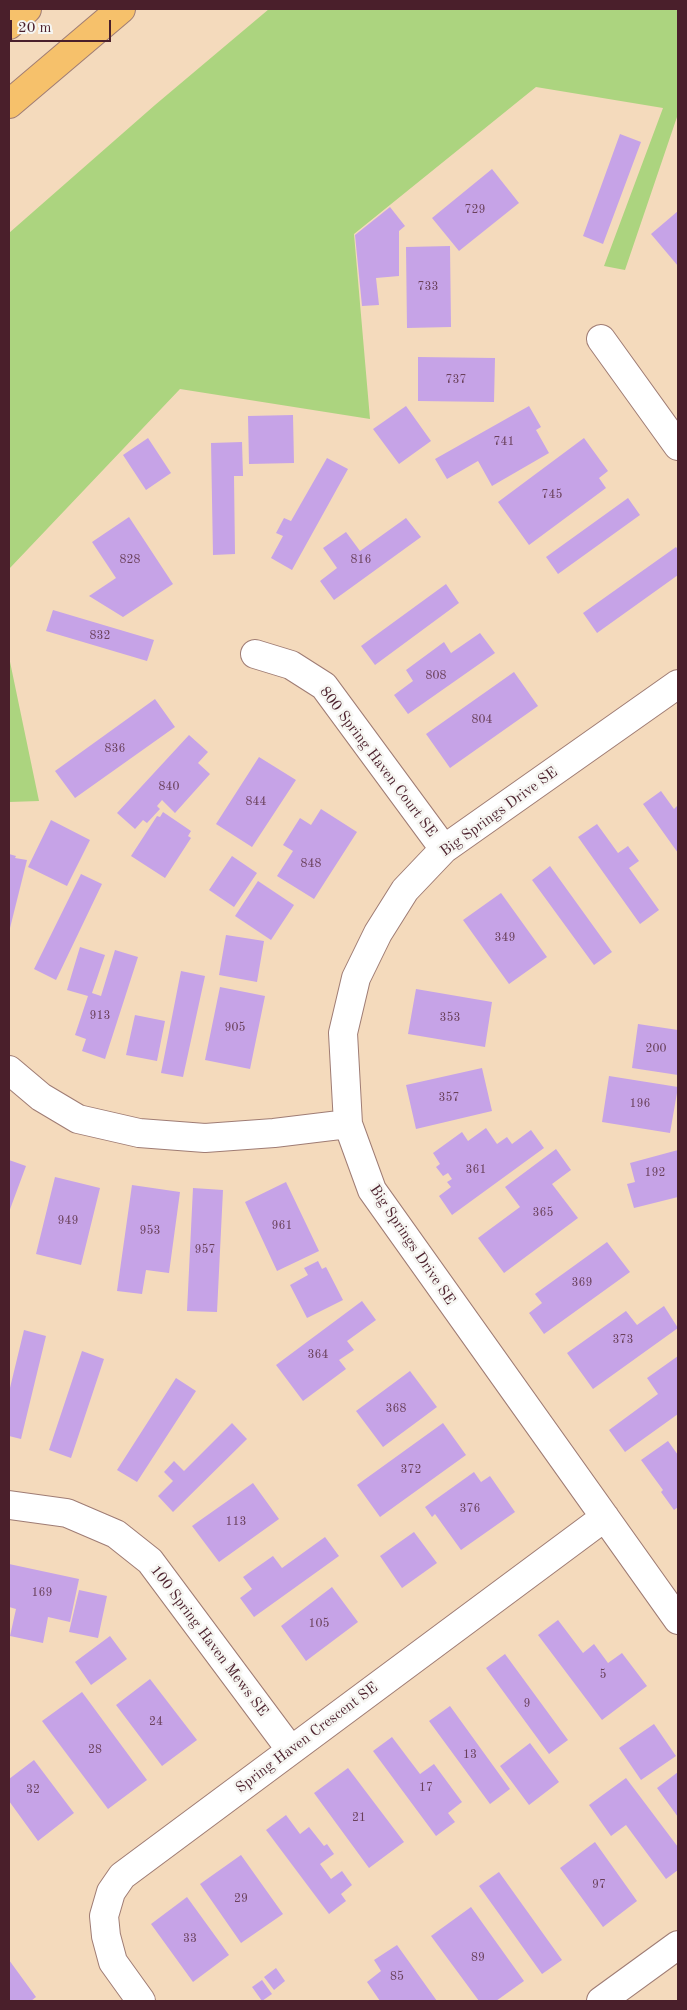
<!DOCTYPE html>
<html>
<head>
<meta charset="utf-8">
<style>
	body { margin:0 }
	#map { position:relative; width:687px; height:2010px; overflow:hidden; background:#f4dabc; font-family:"Old Standard TT",serif }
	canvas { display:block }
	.frame { position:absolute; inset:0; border:10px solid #4a1f2b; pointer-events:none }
	.scale { position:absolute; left:10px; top:20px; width:101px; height:22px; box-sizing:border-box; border:2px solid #4a1f2b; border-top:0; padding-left:6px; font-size:15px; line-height:18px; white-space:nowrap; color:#4a1f2b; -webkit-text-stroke:4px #f6f6f2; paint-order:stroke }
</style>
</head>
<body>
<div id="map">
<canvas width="687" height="2010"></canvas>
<div class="frame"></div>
<div class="scale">20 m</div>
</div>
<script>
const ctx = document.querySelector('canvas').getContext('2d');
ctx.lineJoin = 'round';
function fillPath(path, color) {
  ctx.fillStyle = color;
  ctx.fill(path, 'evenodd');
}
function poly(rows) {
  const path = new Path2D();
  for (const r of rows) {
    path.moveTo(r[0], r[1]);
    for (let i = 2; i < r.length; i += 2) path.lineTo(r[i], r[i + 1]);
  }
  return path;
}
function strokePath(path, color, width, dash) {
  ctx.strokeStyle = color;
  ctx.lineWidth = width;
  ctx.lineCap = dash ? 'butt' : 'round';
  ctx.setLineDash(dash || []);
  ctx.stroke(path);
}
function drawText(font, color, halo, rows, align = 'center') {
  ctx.font = font + ' "Old Standard TT",serif';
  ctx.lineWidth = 5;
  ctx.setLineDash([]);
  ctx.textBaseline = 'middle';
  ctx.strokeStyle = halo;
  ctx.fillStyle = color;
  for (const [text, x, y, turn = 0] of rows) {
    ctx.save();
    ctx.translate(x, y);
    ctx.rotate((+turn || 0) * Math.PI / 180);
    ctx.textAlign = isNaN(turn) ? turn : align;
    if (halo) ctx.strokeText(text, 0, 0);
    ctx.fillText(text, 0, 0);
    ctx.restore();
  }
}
const green = poly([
	[269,9,678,9,678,114,625,270,604,266,663,108,536,87,354,234,370,419,180,389,9,569,9,233,155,105],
	[9,657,39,801,9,802]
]);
const building = poly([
	[620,134,641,142,603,244,583,236],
	[492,169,519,203,459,251,432,218],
	[390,207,405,226,399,231,399,276,376,278,379,305,362,306,355,235],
	[678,211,678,266,651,234],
	[450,246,451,327,407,328,406,247],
	[418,357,495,358,494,402,418,401],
	[406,406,431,441,399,464,373,429],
	[529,406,541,427,536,430,549,453,492,486,478,461,447,479,435,459],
	[293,415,294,463,249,464,248,416],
	[148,438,171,473,146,490,123,455],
	[584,438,608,471,599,478,606,488,529,545,498,502],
	[242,442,243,476,234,476,235,554,213,555,211,443],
	[327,458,348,469,292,570,271,558,283,536,276,533,284,518,291,521],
	[628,498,640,515,558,574,546,557],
	[129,517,173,584,123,617,89,596,116,578,92,542],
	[406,518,421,537,334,600,320,581,337,568,323,548,346,532,360,551],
	[676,547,678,550,678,575,597,633,583,613],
	[446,584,459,603,375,665,361,646],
	[53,610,154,640,147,661,46,631],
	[480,633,495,653,408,714,394,695,413,681,406,670,444,642,451,653],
	[514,672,538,706,450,768,426,734],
	[155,699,175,727,75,798,55,771],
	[189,735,208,752,198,763,210,774,175,813,162,800,157,806,160,809,147,823,143,820,135,829,117,813],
	[259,757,296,780,252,847,216,824],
	[661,791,674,809,678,805,678,853,643,804],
	[321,809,357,832,314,899,277,876,293,851,283,845,300,818,311,825],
	[163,812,191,831,188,836,191,838,165,878,131,856,157,816,160,817],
	[51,820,90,840,67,886,28,867],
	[597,824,618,853,628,846,639,861,629,868,659,910,640,924,578,837],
	[9,854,16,856,15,858,27,860,9,932],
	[232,856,257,873,234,907,209,890],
	[550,866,612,952,594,965,532,880],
	[81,874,102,884,56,980,34,969],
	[258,881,294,905,271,940,235,916],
	[501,893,547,957,509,984,463,920],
	[226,935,264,941,257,982,219,975],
	[80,947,105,955,92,993,101,996,115,950,138,957,105,1059,82,1051,86,1039,75,1035,88,996,67,990],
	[181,971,205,976,183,1077,161,1073],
	[220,987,265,996,250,1069,205,1060],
	[416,989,492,1002,485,1047,408,1034],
	[135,1015,165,1021,157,1061,126,1055],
	[638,1024,678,1030,678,1075,632,1068],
	[482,1068,492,1111,416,1129,406,1085],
	[609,1076,678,1087,670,1133,602,1122],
	[486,1128,497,1144,507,1137,512,1144,531,1130,544,1148,452,1215,439,1196,451,1187,447,1182,452,1179,448,1173,443,1176,436,1167,440,1164,433,1153,462,1132,468,1141],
	[556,1149,571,1170,552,1184,578,1218,504,1273,478,1238,520,1207,505,1187],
	[678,1150,678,1197,634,1208,627,1184,635,1182,630,1163],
	[9,1160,26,1166,9,1212],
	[55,1177,100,1188,81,1265,36,1254],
	[286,1182,319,1251,277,1271,245,1202],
	[132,1185,180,1192,169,1273,146,1270,142,1294,117,1291],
	[193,1188,223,1190,217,1312,187,1311],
	[607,1242,630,1272,544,1334,529,1313,542,1303,535,1294],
	[318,1261,322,1269,326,1267,343,1300,307,1318,290,1285,308,1275,304,1268],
	[362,1301,376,1320,347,1341,354,1350,339,1360,346,1369,303,1401,276,1365],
	[664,1306,678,1328,593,1389,567,1353,626,1311,637,1325],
	[24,1330,46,1336,21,1439,9,1436,9,1392],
	[82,1351,104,1359,71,1458,49,1450],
	[678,1356,678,1414,625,1452,609,1430,658,1394,647,1378],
	[410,1371,437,1407,383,1447,356,1411],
	[176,1378,196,1391,137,1482,117,1470],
	[232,1423,247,1439,173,1512,158,1496,173,1481,164,1472,174,1461,184,1471],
	[443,1423,466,1455,380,1517,357,1485],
	[668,1441,678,1455,678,1507,674,1510,661,1492,663,1490,641,1460],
	[474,1472,481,1482,490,1476,515,1512,461,1550,435,1514,432,1517,425,1507],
	[253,1483,279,1519,219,1562,192,1526],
	[414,1532,437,1563,402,1588,380,1556],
	[325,1537,339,1556,254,1617,240,1598,252,1589,243,1577,273,1556,282,1568],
	[9,1564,79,1579,70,1622,48,1617,43,1643,10,1636,16,1609,9,1607],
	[332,1587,358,1622,306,1661,281,1626],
	[79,1590,107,1596,98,1638,69,1632],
	[558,1620,583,1653,594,1644,608,1663,622,1653,647,1686,602,1720,538,1635],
	[110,1636,127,1659,91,1685,75,1662],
	[505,1654,568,1740,549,1754,486,1668],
	[150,1679,197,1740,162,1766,116,1705],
	[82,1692,147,1780,108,1809,42,1721],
	[450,1706,510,1789,490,1804,429,1721],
	[654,1724,676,1756,641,1780,619,1748],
	[392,1737,420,1774,434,1764,462,1802,448,1813,455,1822,436,1836,373,1751],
	[530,1743,559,1782,529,1805,500,1766],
	[34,1760,74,1813,38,1841,9,1801,9,1779],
	[348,1768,404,1842,369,1868,314,1793],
	[678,1772,678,1817,657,1788],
	[626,1778,678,1847,678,1870,666,1879,626,1825,611,1836,589,1805],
	[286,1815,300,1834,309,1827,324,1846,327,1844,334,1854,320,1864,331,1879,342,1871,352,1885,341,1894,346,1901,329,1914,266,1830],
	[595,1842,637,1901,603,1927,560,1868],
	[241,1855,283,1914,241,1943,200,1884],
	[499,1872,562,1960,542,1974,479,1886],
	[187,1897,229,1955,193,1982,151,1924],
	[471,1907,524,1981,496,2001,479,2001,431,1936],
	[397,1945,437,2001,380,2001,367,1982,381,1971,374,1960],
	[9,1960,36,1997,31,2001,9,2001],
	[276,1968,285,1981,274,1990,264,1977],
	[262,1980,272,1994,262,2001,252,1987]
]);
const street = poly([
	[601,339,678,446],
	[255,654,291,665,324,686,444,849],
	[678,684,444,849,405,890,378,933,356,978,343,1033,348,1124,372,1190,678,1620],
	[9,1070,41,1097,78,1119,139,1133,205,1138,274,1133,348,1124],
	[9,1505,67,1513,116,1534,150,1561,290,1749],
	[141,2001,113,1962,106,1936,104,1916,111,1892,122,1876,605,1517],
	[601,2001,678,1945]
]);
const highway = poly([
	[9,25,27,9],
	[9,104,121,9]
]);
const numberNames = [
	["729",475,210],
	["733",428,287],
	["737",456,380],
	["741",504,442],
	["745",552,495],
	["828",130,560],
	["816",361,560],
	["832",100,636],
	["808",436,676],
	["804",482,720],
	["836",115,749],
	["840",169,787],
	["844",256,802],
	["848",311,864],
	["349",505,938],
	["913",100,1016],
	["353",450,1018],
	["905",235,1028],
	["200",656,1049],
	["357",449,1098],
	["196",640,1104],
	["361",476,1170],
	["192",655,1173],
	["365",543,1213],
	["949",68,1221],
	["961",282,1226],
	["953",150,1231],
	["957",205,1250],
	["369",582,1283],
	["373",623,1340],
	["364",318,1355],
	["368",396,1409],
	["372",411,1470],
	["376",470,1509],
	["113",236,1522],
	["169",42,1593],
	["105",319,1624],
	["5",603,1675],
	["9",527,1704],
	["24",156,1722],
	["28",95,1750],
	["13",470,1755],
	["17",426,1788],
	["32",33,1790],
	["21",359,1818],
	["97",599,1885],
	["29",241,1899],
	["33",190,1939],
	["89",478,1958],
	["85",397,1977]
];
const streetNames = [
	["800 Spring Haven Court SE",378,762,53],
	["Big Springs Drive SE",499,812,-36],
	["Big Springs Drive SE",412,1245,56],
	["100 Spring Haven Mews SE",209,1641,53],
	["Spring Haven Crescent SE",307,1738,-37]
];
fillPath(green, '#acd47f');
fillPath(building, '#c6a3e7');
strokePath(street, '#9f7c74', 30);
strokePath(highway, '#9f7c74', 30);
strokePath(street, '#fff', 28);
strokePath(highway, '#f6c16b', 28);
drawText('12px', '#69405a', null, numberNames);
drawText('15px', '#4a1f2b', '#f6f6f2', streetNames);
</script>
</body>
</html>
